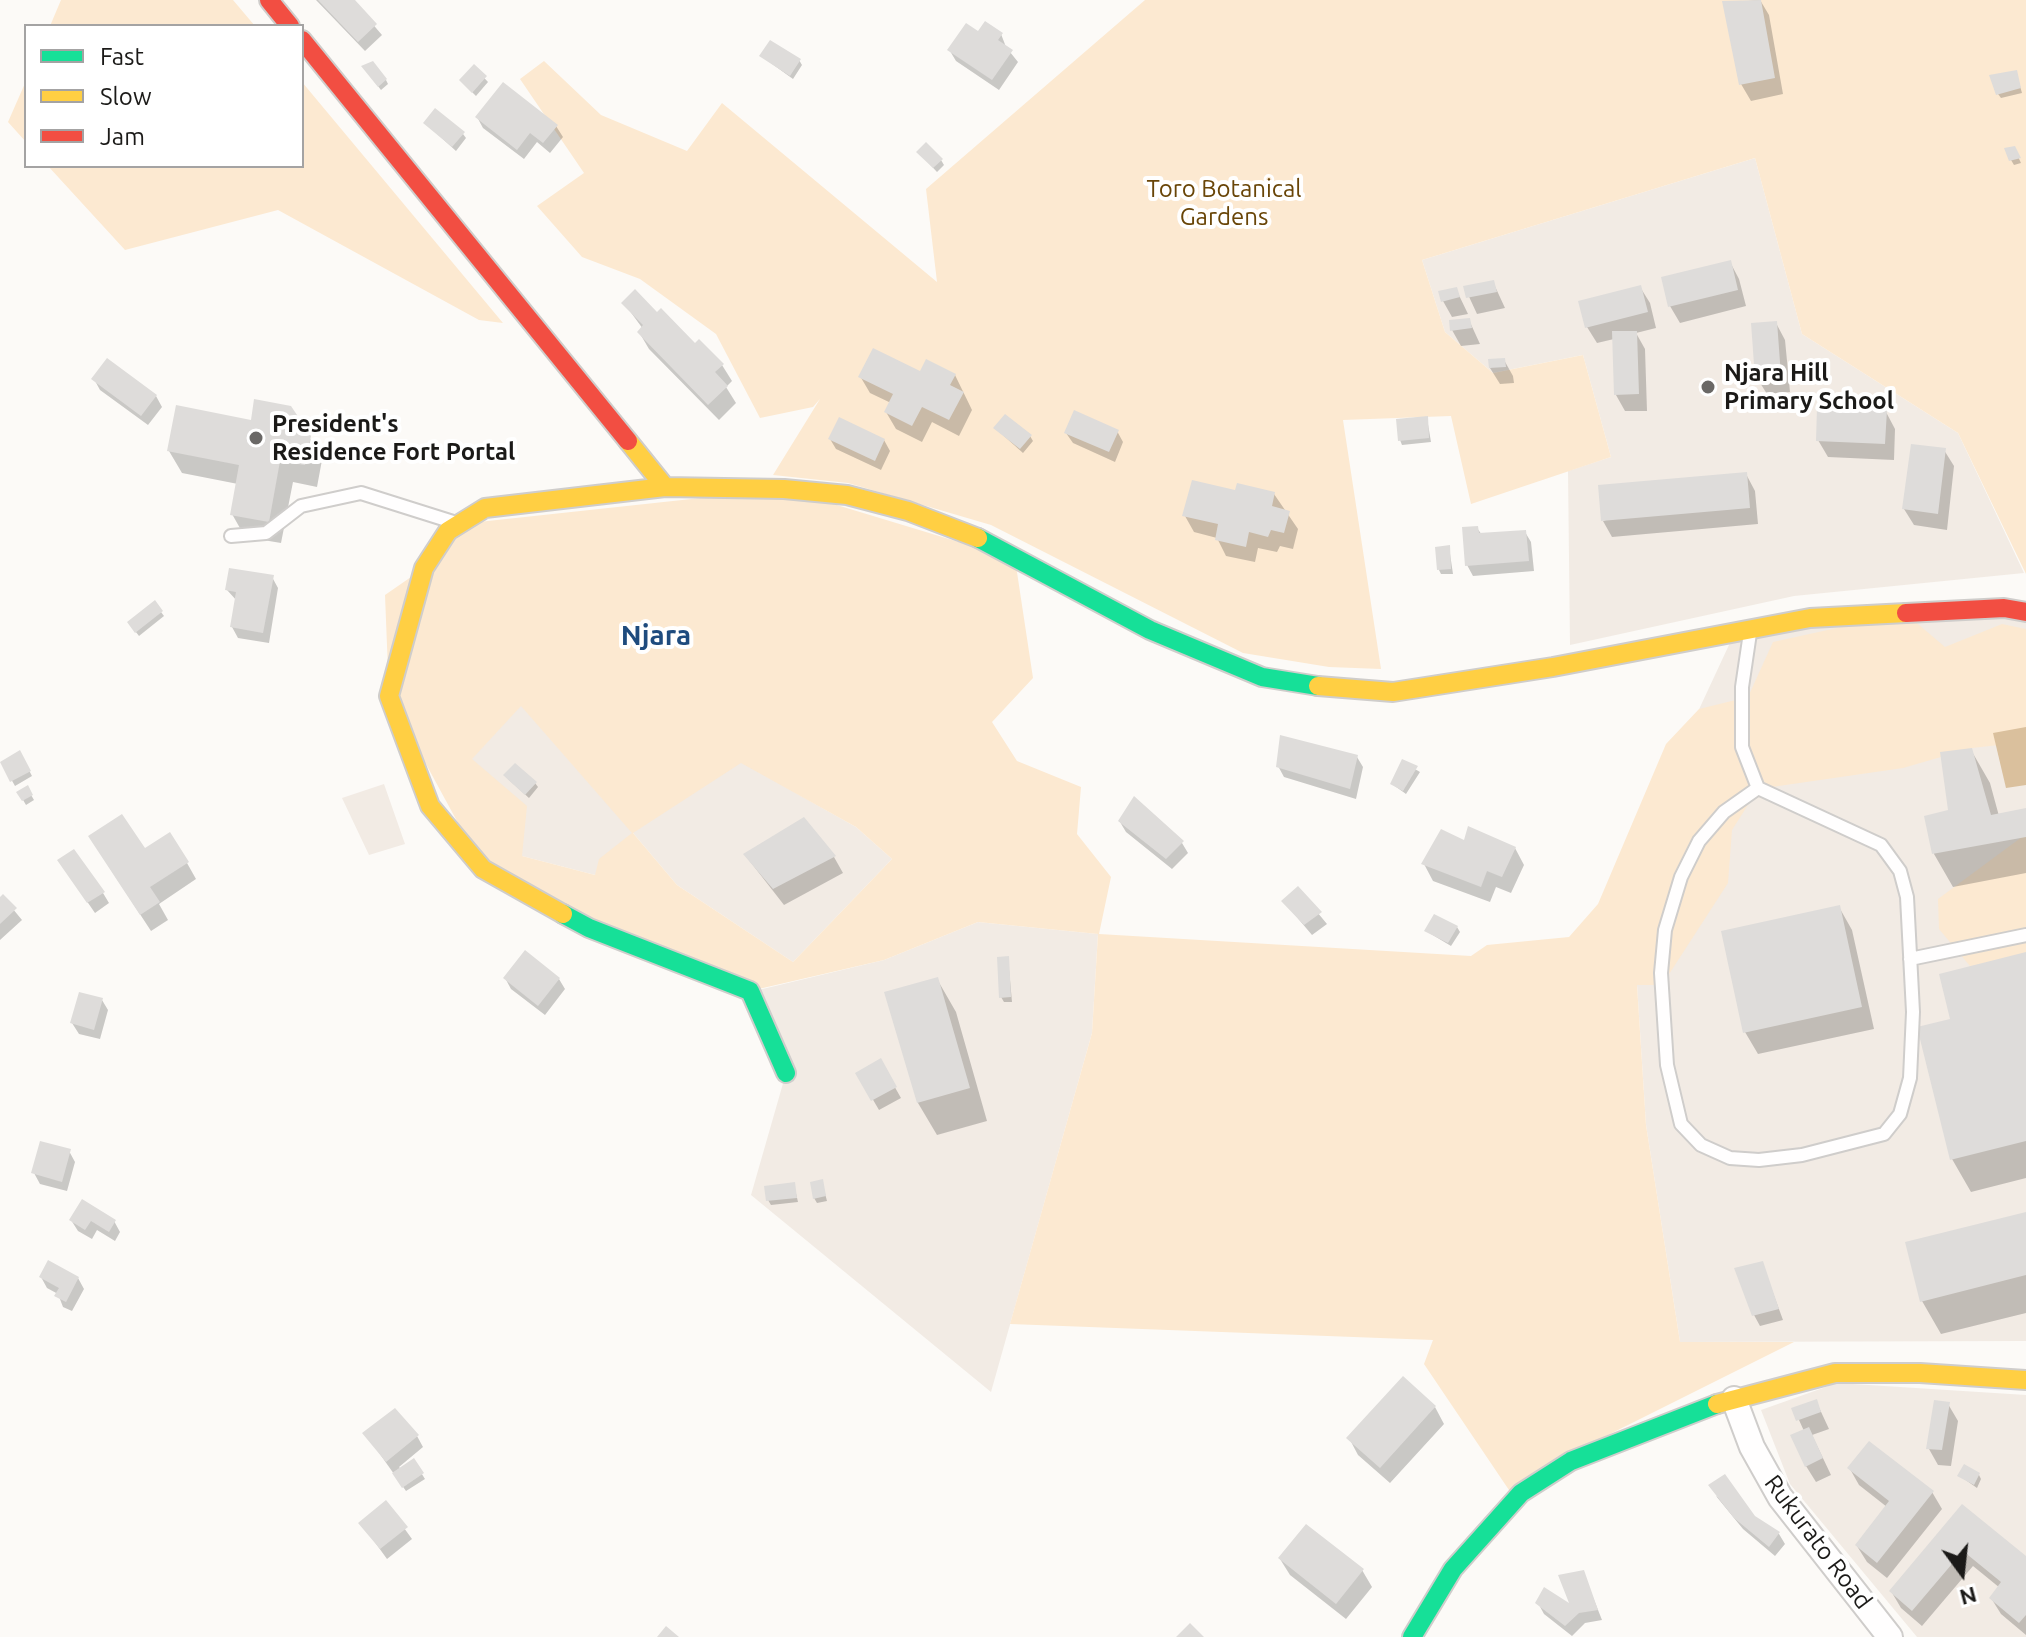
<!DOCTYPE html>
<html>
<head>
<meta charset="utf-8">
<style>
	body { margin:0 }
	#map { position:relative; width:2026px; height:1637px; overflow:hidden; background:#fcfaf7; font-family:Ubuntu,sans-serif }
	canvas { display:block }
	.legend { position:absolute; left:24px; top:24px; width:280px; height:144px; box-sizing:border-box; background:#fff; border:2px solid #a4a3a3; margin:0; padding:10px 14px; list-style:none; font-size:24px; color:#1b1a18 }
	.legend li { display:flex; align-items:center; gap:16px; height:40px }
	.legend b { width:40px; border:2px solid #a4a3a3 }
	.north { position:absolute; left:1922px; top:1533px; width:80px; height:80px; -webkit-text-stroke:6px #fff; paint-order:stroke; rotate:165deg; font-size:22px; font-weight:700; line-height:32px; text-align:center; color:#1b1a18 }
	.north::after { content:''; display:block; margin:auto; width:28px; height:36px; background:#1b1a18; clip-path:polygon(50% 0,100% 100%,50% 72%,0 100%) }
</style>
</head>
<body>
<div id="map">
<canvas width="2026" height="1637"></canvas>
<ul class="legend">
<li><b style="height:10px;background:#16e098"></b>Fast</li>
<li><b style="height:10px;background:#ffcf43"></b>Slow</li>
<li><b style="height:10px;background:#f24e42"></b>Jam</li>
</ul>
<div class="north">N</div>
</div>
<script>
const ctx = document.querySelector('canvas').getContext('2d');
ctx.lineJoin = 'round';
function fillPath(path, color) {
  ctx.fillStyle = color;
  ctx.fill(path, 'evenodd');
}
function poly(rows) {
  const path = new Path2D();
  for (const r of rows) {
    path.moveTo(r[0], r[1]);
    for (let i = 2; i < r.length; i += 2) path.lineTo(r[i], r[i + 1]);
  }
  return path;
}
function strokePath(path, color, width, dash) {
  ctx.strokeStyle = color;
  ctx.lineWidth = width;
  ctx.lineCap = dash ? 'butt' : 'round';
  ctx.setLineDash(dash || []);
  ctx.stroke(path);
}
function drawText(font, color, halo, rows, align = 'center') {
  ctx.font = font + ' Ubuntu,sans-serif';
  ctx.lineWidth = 8;
  ctx.setLineDash([]);
  ctx.textBaseline = 'middle';
  ctx.strokeStyle = halo;
  ctx.fillStyle = color;
  for (const [text, x, y, turn = 0] of rows) {
    ctx.save();
    ctx.translate(x, y);
    ctx.rotate((+turn || 0) * Math.PI / 180);
    ctx.textAlign = isNaN(turn) ? turn : align;
    if (halo) ctx.strokeText(text, 0, 0);
    ctx.fillText(text, 0, 0);
    ctx.restore();
  }
}
const built = poly([
	[1755,158,1802,334,1958,433,2024,573,1794,596,1570,645,1568,471,1611,457,1583,355,1493,373,1445,332,1422,260],
	[2026,612,2026,1341,1680,1342,1646,1125,1637,985,1581,963,1735,632],
	[521,705,632,832,741,762,856,827,892,859,793,962,677,885,633,833,595,875,522,856,471,759],
	[384,784,405,844,369,855,342,798],
	[978,922,1098,934,1092,1033,991,1392,751,1195,786,1073,750,992,884,960],
	[1837,1383,2026,1395,2026,1637,1917,1637,1790,1484,1761,1410]
]);
const green = poly([
	[61,0,233,0,255,26,50,26],
	[1145,0,2026,0,2026,574,1958,433,1802,334,1755,158,1422,260,1445,332,1493,373,1583,355,1611,457,1471,504,1451,416,1343,420,1381,669,1329,667,1243,653,991,525,848,483,773,475,820,399,813,407,760,418,716,334,640,279,582,257,537,206,584,173,520,79,544,61,601,115,687,151,722,103,937,282,926,189],
	[26,81,26,142,8,122],
	[302,82,503,323,479,320,278,210,125,250,48,166,302,166],
	[784,489,1015,559,1033,678,992,722,1017,761,1081,787,1077,834,1111,877,1099,934,1471,956,1487,945,1569,937,1598,904,1666,744,1699,709,1748,697,1773,642,1905,613,1945,647,2002,624,2026,629,2026,742,1972,748,1903,768,1758,789,1732,830,1728,883,1662,985,1637,985,1646,1125,1680,1342,1794,1342,1542,1468,1511,1493,1424,1364,1433,1340,1010,1324,1092,1033,1098,934,978,922,884,960,750,991,483,869,389,696,385,595,424,568,460,524],
	[521,706,632,833,599,859,595,875,522,856,527,806,472,759],
	[741,763,856,827,892,859,793,962,677,885,633,833],
	[2026,834,2026,960,1970,966,1939,929,1938,899]
]);
const water = poly([
	[2026,727,2026,785,2006,788,1993,733]
]);
const shadow = poly([
	[316,0,352,0,382,35,365,51],
	[1760,0,1769,15,1783,94,1751,101,1741,84,1724,3],
	[979,34,1001,34,1006,47,1018,62,999,90,956,61,950,51],
	[761,56,799,60,802,65,793,79],
	[474,67,488,82,476,96,461,81],
	[366,71,386,80,388,84,381,90],
	[2016,72,2022,93,2001,98,1998,94],
	[477,117,556,126,563,137,550,153,537,142,524,159,483,128],
	[425,123,463,134,466,138,456,151],
	[2014,148,2021,163,2014,165,2011,160],
	[922,156,941,160,944,165,937,172],
	[1730,262,1739,279,1746,306,1680,323,1670,306],
	[1493,282,1505,308,1477,314,1465,288],
	[1640,287,1650,303,1656,328,1636,333,1645,349,1647,411,1625,411,1616,395,1614,339,1597,343,1587,327],
	[1456,289,1468,314,1452,317,1443,301],
	[624,303,657,314,722,365,732,381,726,387,736,403,719,420,649,349,639,332,643,329],
	[1469,320,1480,344,1461,346,1452,330],
	[1776,323,1785,340,1790,392,1767,394,1757,378],
	[1504,360,1513,376,1514,383,1500,384,1490,368],
	[920,374,955,375,972,410,959,436,932,422,922,442,896,429,886,412,891,403,870,393,860,376],
	[94,379,156,396,162,407,148,425,100,390],
	[1886,412,1895,429,1894,460,1828,457,1818,440],
	[1427,418,1431,442,1402,445,1400,440],
	[995,428,1030,436,1033,441,1023,453],
	[1117,431,1123,442,1115,462,1073,443,1066,433],
	[309,437,322,460,317,487,293,482,281,543,245,537,232,514,238,484,182,473,169,451],
	[830,439,884,440,890,451,881,470,836,449],
	[1944,450,1954,466,1947,530,1914,525,1904,509],
	[1746,474,1755,491,1758,524,1612,537,1603,521],
	[1274,494,1298,529,1293,549,1280,546,1277,552,1258,548,1255,562,1226,556,1217,538,1194,532,1185,516],
	[1477,528,1482,535,1525,532,1531,542,1534,571,1473,576,1467,565],
	[1449,547,1453,574,1441,574,1439,570],
	[272,577,278,588,269,643,238,638,232,627,237,601,227,590],
	[161,612,164,616,139,636,132,627],
	[1971,750,1990,783,1999,816,2026,812,2026,873,1953,887,1934,854,1927,818,1950,812],
	[20,753,32,776,15,786,2,763],
	[1357,757,1363,767,1356,799,1284,777,1278,766],
	[1403,762,1420,772,1406,794,1392,784],
	[508,779,535,783,538,787,529,798],
	[27,788,34,800,26,805,19,793],
	[1134,799,1182,843,1188,853,1172,869,1126,832,1120,822],
	[1465,842,1515,848,1524,865,1511,893,1496,887,1490,902,1433,881,1424,864],
	[144,851,187,863,196,879,159,904,168,920,151,931,100,853],
	[745,855,834,857,843,873,784,905],
	[66,871,103,893,109,903,95,913],
	[1298,889,1327,924,1312,935,1284,902],
	[3,897,22,920,0,940,0,900],
	[1839,907,1852,930,1874,1029,1758,1054,1745,1032],
	[1457,927,1460,932,1451,946,1426,931],
	[2026,954,2026,1178,1971,1192,1952,1159,1952,1020],
	[1008,958,1012,1002,1004,1002,1001,997],
	[505,978,559,979,565,989,545,1015,511,989],
	[937,979,956,1012,987,1121,937,1135,918,1103,887,993],
	[102,1000,108,1010,100,1039,79,1034,72,1023],
	[880,1061,901,1098,879,1110,858,1074],
	[69,1151,75,1162,67,1191,40,1184,34,1173],
	[822,1182,827,1201,817,1203,814,1198],
	[794,1185,798,1202,771,1205,768,1200],
	[2026,1214,2026,1313,1941,1334,1922,1301],
	[71,1220,114,1221,120,1232,115,1241,97,1230,92,1239,78,1231],
	[1762,1263,1783,1320,1760,1326,1754,1315],
	[41,1277,78,1278,84,1289,72,1311,63,1307,58,1294,47,1288],
	[1816,1401,1829,1429,1812,1435,1831,1475,1816,1482,1806,1466,1804,1431,1794,1409],
	[1948,1404,1958,1421,1951,1466,1938,1465,1929,1449],
	[1435,1407,1444,1424,1390,1483,1358,1455,1349,1438],
	[365,1433,417,1436,423,1447,399,1467,401,1469,413,1460,425,1479,406,1491],
	[1850,1469,1932,1492,1942,1509,1887,1578,1867,1562,1857,1546,1887,1507,1859,1485],
	[1979,1475,1981,1479,1977,1488,1960,1476],
	[1716,1496,1779,1534,1785,1544,1775,1556,1743,1529],
	[386,1503,412,1539,387,1559,361,1523],
	[1963,1506,2026,1559,2026,1635,2001,1614,1991,1598,2000,1588,1973,1566,1922,1626,1901,1608,1891,1591],
	[1280,1559,1362,1570,1372,1587,1346,1619,1290,1575],
	[1583,1572,1602,1620,1585,1623,1572,1636,1544,1614,1538,1603,1573,1609]
]);
const building = poly([
	[318,0,355,0,377,24,358,42],
	[1761,0,1775,78,1739,85,1722,1],
	[985,21,1003,33,998,40,1013,50,992,80,947,50,966,23,978,31],
	[770,40,801,59,790,76,759,56],
	[373,61,387,79,378,87,361,66],
	[474,64,487,76,472,93,459,80],
	[2017,70,2021,88,1996,95,1989,75],
	[503,82,558,125,543,143,530,133,517,150,475,117],
	[435,108,465,132,452,147,423,123],
	[926,142,943,159,933,168,916,152],
	[2015,146,2021,158,2009,161,2004,148],
	[1731,260,1738,290,1668,307,1661,277],
	[1494,280,1497,292,1466,298,1463,286],
	[1641,285,1648,312,1585,328,1578,301],
	[1457,287,1460,297,1441,302,1438,291],
	[635,289,657,312,661,308,695,343,699,339,724,364,715,372,728,386,708,405,637,332,643,325,621,303],
	[1470,318,1472,328,1450,331,1449,320],
	[1777,321,1781,376,1755,378,1751,323],
	[1612,331,1637,331,1639,394,1614,395],
	[873,348,920,371,926,359,956,374,950,385,964,392,949,420,922,407,912,426,884,412,893,394,858,377],
	[107,358,157,395,141,416,91,379],
	[1505,358,1506,367,1489,368,1488,359],
	[254,399,291,406,311,436,305,465,280,461,269,522,230,515,239,465,167,451,176,405,251,420],
	[1817,407,1887,410,1885,444,1816,441],
	[1074,410,1119,430,1109,452,1064,433],
	[1005,414,1032,435,1020,449,993,428],
	[1428,416,1429,438,1398,441,1396,419],
	[839,417,885,439,875,461,828,439],
	[1911,444,1946,448,1938,514,1902,509],
	[1747,472,1750,508,1601,521,1598,485],
	[1192,480,1235,490,1237,483,1275,492,1272,506,1290,511,1284,533,1271,530,1268,537,1249,532,1246,547,1215,540,1218,524,1182,516],
	[1478,526,1479,533,1526,530,1529,561,1465,566,1462,527],
	[1450,545,1451,569,1437,570,1435,547],
	[229,568,274,575,263,633,230,627,236,592,225,590],
	[155,600,163,611,135,633,127,622],
	[1280,735,1358,755,1350,789,1276,767],
	[1972,748,1991,815,2026,808,2026,837,1932,854,1924,816,1948,810,1940,752],
	[20,750,31,771,10,782,0,762],
	[1402,759,1418,766,1403,791,1390,784],
	[515,763,537,782,525,795,503,775],
	[28,785,33,795,22,801,16,792],
	[1134,796,1184,841,1166,859,1118,821],
	[122,814,145,848,170,832,189,862,150,887,160,902,140,915,88,836],
	[804,817,836,856,773,889,743,854],
	[1468,826,1516,847,1502,877,1487,871,1481,887,1421,864,1441,829,1464,840],
	[74,849,105,892,87,903,57,860],
	[1298,886,1322,912,1304,925,1281,901],
	[3,894,17,908,0,924,0,897],
	[1840,905,1862,1007,1743,1033,1721,931],
	[1434,914,1458,926,1448,943,1424,931],
	[525,950,560,978,538,1006,503,978],
	[2026,952,2026,1141,1950,1160,1917,1027,1950,1019,1939,974],
	[1009,956,1011,997,999,998,997,957],
	[938,977,970,1088,917,1103,884,992],
	[79,992,103,998,94,1030,70,1023],
	[881,1058,897,1087,871,1101,855,1073],
	[40,1141,71,1149,62,1182,31,1173],
	[823,1179,826,1196,813,1199,810,1182],
	[795,1182,797,1198,766,1201,764,1186],
	[82,1199,116,1220,109,1232,91,1221,85,1230,69,1220],
	[2026,1212,2026,1275,1920,1302,1905,1242],
	[48,1260,79,1277,66,1302,54,1296,59,1288,39,1277],
	[1763,1261,1779,1309,1752,1316,1734,1268],
	[1403,1376,1436,1406,1380,1468,1346,1438],
	[1817,1399,1821,1412,1796,1421,1791,1408],
	[1934,1400,1950,1402,1942,1450,1926,1449],
	[395,1408,419,1435,386,1462,362,1433],
	[1809,1427,1823,1458,1805,1467,1790,1435],
	[1869,1441,1934,1491,1877,1563,1855,1545,1889,1501,1847,1468],
	[414,1458,424,1473,402,1488,392,1473],
	[1964,1464,1980,1473,1974,1485,1957,1476],
	[1725,1474,1755,1516,1780,1532,1769,1547,1734,1518,1708,1485],
	[386,1500,408,1527,380,1549,358,1523],
	[1962,1504,2026,1556,2026,1615,2019,1623,1989,1598,2001,1582,1963,1551,1912,1611,1889,1591],
	[1306,1524,1364,1569,1336,1604,1278,1558],
	[1584,1570,1598,1610,1579,1613,1565,1626,1535,1603,1544,1587,1569,1603,1558,1575],
	[1190,1623,1204,1637,1176,1637],
	[666,1626,679,1637,657,1637]
]);
const lane = poly([
	[231,536,266,533,301,506,361,493,453,522],
	[1750,633,1742,687,1742,747,1758,788,1881,845,1900,871,1907,897,1913,1012,1910,1078,1900,1114,1884,1134,1802,1155,1759,1160,1730,1158,1701,1145,1681,1124,1667,1065,1661,973,1665,930,1681,877,1699,841,1724,812,1758,788],
	[1910,959,2026,935]
]);
const street = poly([
	[1734,1399,1752,1447,1780,1497,1890,1637]
]);
const fast = poly([
	[978,538,1150,630,1262,677,1318,686],
	[563,914,589,928,750,991,786,1073],
	[1412,1637,1453,1569,1521,1493,1571,1461,1717,1404]
]);
const slow = poly([
	[628,441,665,487,784,489,847,495,908,511,978,538],
	[1318,686,1393,692,1553,667,1810,618,1906,613],
	[563,914,483,869,430,806,389,696,424,568,448,531,485,508,665,487],
	[1717,1404,1835,1373,1920,1373,2026,1380]
]);
const jam = poly([
	[269,0,290,26],
	[302,40,628,441],
	[1906,613,2004,608,2026,612]
]);
const markers = [
	[1708,387,8,"#6a6866"],
	[256,438,8,"#6a6866"]
];
const parkNames = [
	["Toro Botanical",1224,189],
	["Gardens",1224,217]
];
const poiNames = [
	["Njara Hill",1724,373],
	["Primary School",1724,401],
	["President's",272,424],
	["Residence Fort Portal",272,452]
];
const streetNames = [
	["Rukurato Road",1818,1542,53]
];
const quarterNames = [
	["Njara",656,636]
];
fillPath(built, '#f2ebe4');
fillPath(green, '#fce9d1');
fillPath(water, '#dac09d');
fillPath(shadow, '#0003');
fillPath(building, '#dedcda');
strokePath(lane, '#cfcdcb', 16);
strokePath(street, '#cfcdcb', 28);
strokePath(fast, '#cfcdcb', 22);
strokePath(slow, '#cfcdcb', 22);
strokePath(jam, '#cfcdcb', 22);
strokePath(lane, '#fffefe', 12);
strokePath(street, '#fffefe', 24);
strokePath(fast, '#16e098', 18);
strokePath(slow, '#ffcf43', 18);
strokePath(jam, '#f24e42', 18);
for (const [x, y, r, color] of markers) {
  const dot = new Path2D();
  dot.arc(x, y, r, 0, 2 * Math.PI);
  ctx.fillStyle = color;
  ctx.fill(dot);
  strokePath(dot, '#fff', 3);
}
drawText('24px', '#694507', '#fff', parkNames);
drawText('bold 24px', '#1b1a18', '#fff', poiNames, 'left');
drawText('24px', '#1b1a18', '#fff', streetNames);
drawText('bold 28px', '#1e4b7e', '#fff', quarterNames);
</script>
</body>
</html>
